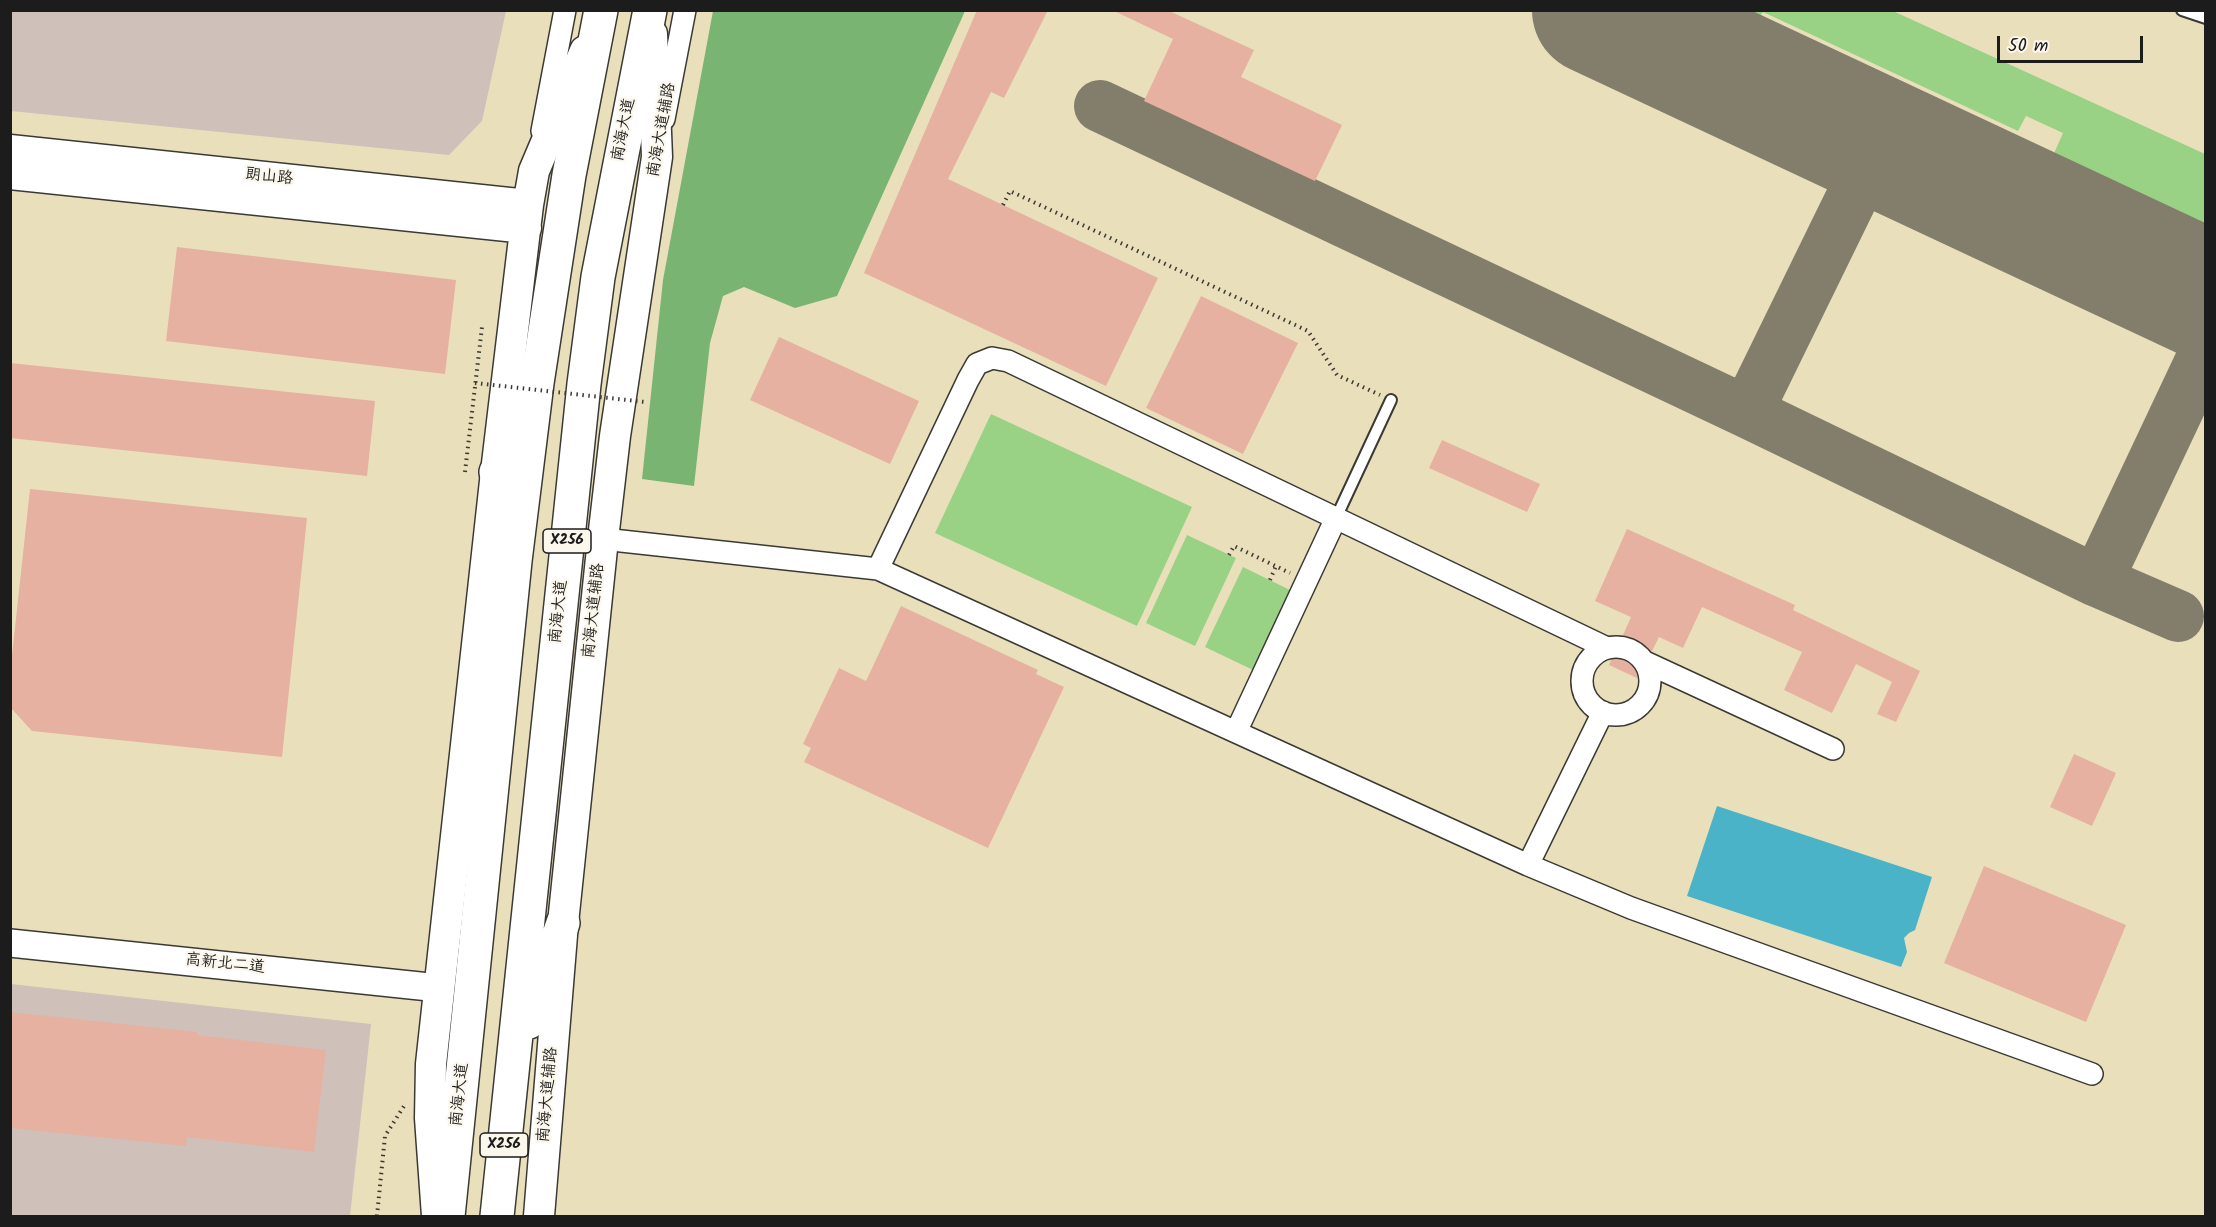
<!DOCTYPE html>
<html>
<head>
<meta charset="utf-8">
<style>
	body { margin:0 }
	#map { position:relative; width:2216px; height:1227px; overflow:hidden; background:#eadfbb; font-family:Kalam,sans-serif }
	canvas { display:block }
	.frame { position:absolute; inset:0; border:12px solid #1c1c1c; pointer-events:none }
	.scale { position:absolute; left:1997px; top:36px; width:146px; height:27px; box-sizing:border-box; border:3px solid #1c1c1c; border-top:0; padding-left:8px; font-size:18px; line-height:21px; white-space:nowrap; color:#1c1c1c; -webkit-text-stroke:4px #fbf7ec; paint-order:stroke }
</style>
</head>
<body>
<div id="map">
<canvas width="2216" height="1227"></canvas>
<div class="frame"></div>
<div class="scale">50 m</div>
</div>
<script>
const ctx = document.querySelector('canvas').getContext('2d');
ctx.lineJoin = 'round';
function fillPath(path, color) {
  ctx.fillStyle = color;
  ctx.fill(path, 'evenodd');
}
function poly(rows) {
  const path = new Path2D();
  for (const r of rows) {
    if (r.length === 3) {
      path.moveTo(r[0] + r[2], r[1]);
      path.arc(r[0], r[1], r[2], 0, 2 * Math.PI);
      continue;
    }
    path.moveTo(r[0], r[1]);
    for (let i = 2; i < r.length; i += 2) path.lineTo(r[i], r[i + 1]);
  }
  return path;
}
function strokePath(path, color, width, dash) {
  ctx.strokeStyle = color;
  ctx.lineWidth = width;
  ctx.lineCap = dash ? 'butt' : 'round';
  ctx.setLineDash(dash || []);
  ctx.stroke(path);
}
function drawText(font, color, halo, rows, align = 'center') {
  ctx.font = font + ' Kalam,"LXGW WenKai TC",sans-serif';
  ctx.lineWidth = 4.5;
  ctx.setLineDash([]);
  ctx.textBaseline = 'middle';
  ctx.strokeStyle = halo;
  ctx.fillStyle = color;
  for (const [text, x, y, turn = 0] of rows) {
    ctx.save();
    ctx.translate(x, y);
    ctx.rotate((+turn || 0) * Math.PI / 180);
    ctx.textAlign = isNaN(turn) ? turn : align;
    if (halo) ctx.strokeText(text, 0, 0);
    ctx.fillText(text, 0, 0);
    ctx.restore();
  }
}
const industrial = poly([
	[10,11,11,10,506,11,482,121,449,155,11,111],
	[11,984,371,1024,350,1216,11,1216]
]);
const green = poly([
	[1665,11,1893,11,2205,154,2205,260,2041,183,2063,133,2026,116,2018,131,1763,12,1739,45],
	[991,414,1192,507,1137,626,935,533],
	[1187,535,1236,558,1195,646,1146,623],
	[1243,567,1292,591,1253,670,1205,647]
]);
const forest = poly([
	[713,11,965,11,837,296,795,308,744,287,723,296,710,343,694,486,642,479,663,280]
]);
const water = poly([
	[1717,806,1932,877,1915,930,1909,933,1904,938,1907,952,1901,967,1687,896]
]);
const taxiway = poly([
	[1100,106,1747,412,2097,581,2178,616],
	[1747,412,1879,142],
	[2097,581,2206,350]
]);
const runway = poly([
	[1597,10,2206,295]
]);
const building = poly([
	[977,10,1048,10,1004,98,991,92,948,179,1158,278,1106,386,864,273],
	[1112,10,1167,10,1254,50,1241,77,1342,125,1315,181,1144,101,1173,39],
	[177,247,456,280,445,374,166,341],
	[1201,296,1298,343,1243,454,1146,408],
	[779,337,919,401,890,464,750,400],
	[10,363,375,401,367,476,10,438],
	[1442,440,1540,484,1527,512,1429,468],
	[30,489,307,518,282,757,32,731,10,707,10,674],
	[1627,529,1795,605,1793,610,1920,671,1896,722,1877,714,1892,682,1856,664,1832,713,1784,690,1802,652,1702,607,1683,648,1659,637,1652,651,1644,649,1637,652,1632,663,1635,670,1641,674,1639,679,1609,665,1611,660,1618,654,1619,644,1631,617,1595,601],
	[901,606,1038,670,1036,674,1064,687,988,848,804,762,811,748,803,744,839,668,866,681],
	[2074,754,2116,773,2092,826,2050,807],
	[1984,866,2126,925,2086,1022,1944,963],
	[10,1012,197,1032,197,1035,326,1050,314,1152,187,1137,186,1146,10,1128]
]);
const path = poly([
	[1003,205,1010,191,1308,331,1337,375,1380,395],
	[465,472,482,327],
	[1229,555,1234,546,1290,573],
	[1270,580,1276,566],
	[377,1216,385,1136,406,1103]
]);
const service = poly([
	[2182,10,2206,18],
	[1336,518,1391,400]
]);
const minor = poly([
	[664,119,685,10],
	[542,131,565,10],
	[603,539,878,569,1528,865,1631,908,2092,1074],
	[878,569,968,380,977,364,992,358,1008,361,1607,648],
	[1616,681,34],
	[1645,662,1833,749],
	[1236,732,1336,518],
	[1528,865,1603,712]
]);
const tertiary = poly([
	[10,943,439,988]
]);
const secondary = poly([
	[10,150,528,205],
	[10,174,526,228],
	[437,1216,430,1118,431,1064,496,472,528,205,534,171,585,51],
	[539,1216,563,923,603,539,615,436,657,157,652,34]
]);
const primary = poly([
	[496,472,510,536],
	[529,1022,563,923],
	[448,1216,515,561,537,383,569,175,601,10],
	[497,1216,584,384,598,277,650,10]
]);
const pathBridge = poly([
	[475,383,645,402]
]);
const shields = [
	[567,541,48],
	[504,1145,48]
];
const shieldNames = [
	["X256",567,541],
	["X256",504,1145]
];
const streetNames = [
	["南海大道",625,130,-79],
	["南海大道辅路",663,130,-80],
	["朗山路",269,178,6],
	["南海大道辅路",595,611,-84],
	["南海大道",560,612,-84],
	["高新北二道",225,965,6],
	["南海大道",461,1095,-84],
	["南海大道辅路",549,1095,-85]
];
fillPath(industrial, '#cfc0ba');
fillPath(green, '#99d285');
fillPath(forest, '#7ab472');
fillPath(water, '#4ab3c8');
strokePath(taxiway, '#837e6c', 52);
strokePath(runway, '#837e6c', 130);
fillPath(building, '#e6b1a1');
strokePath(service, '#3b3934', 14);
strokePath(minor, '#3b3934', 24);
strokePath(tertiary, '#3b3934', 30);
strokePath(secondary, '#3b3934', 33);
strokePath(primary, '#3b3934', 36);
strokePath(path, '#3b3934', 4, [1.5, 4.5]);
strokePath(service, '#fff', 10);
strokePath(minor, '#fff', 21);
strokePath(tertiary, '#fff', 27);
strokePath(secondary, '#fff', 30);
strokePath(primary, '#fff', 33);
strokePath(pathBridge, '#3b3934', 4, [1.5, 4.5]);
for (const [x, y, w] of shields) {
  const box = new Path2D();
  box.roundRect(x - w / 2, y - 12, w, 24, 4.5);
  ctx.fillStyle = '#fbf7ec';
  ctx.fill(box);
  strokePath(box, '#1c1c1c', 1.5);
}
drawText('bold 15px', '#1c1c1c', null, shieldNames);
drawText('16px', '#1c1c1c', '#fbf7ec', streetNames);
</script>
</body>
</html>
